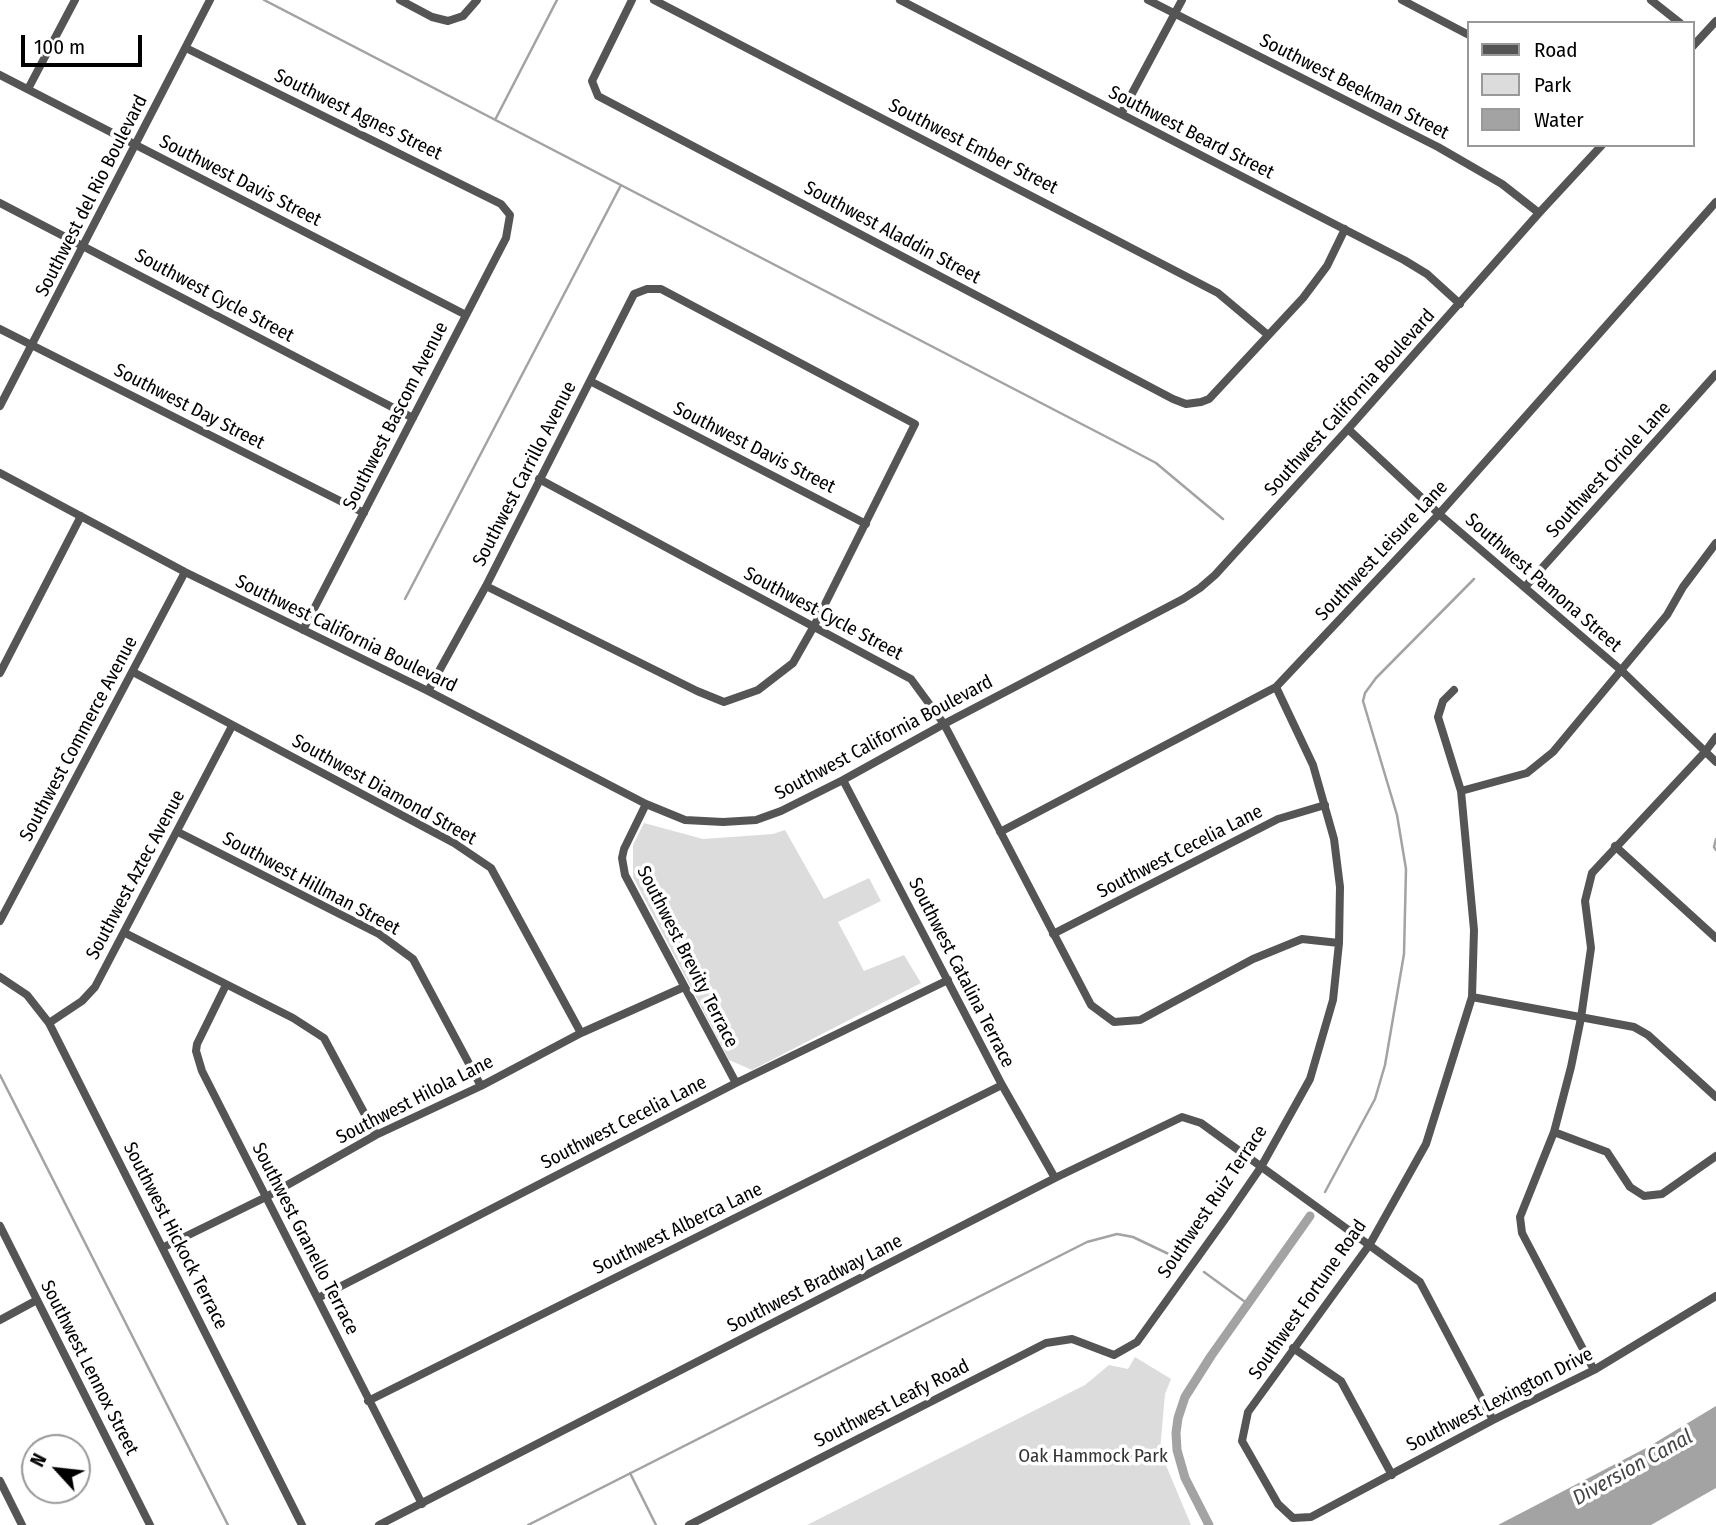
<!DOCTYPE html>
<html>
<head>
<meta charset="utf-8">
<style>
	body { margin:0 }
	#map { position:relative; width:1716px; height:1525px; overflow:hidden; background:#fff; font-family:"Fira Sans Condensed",sans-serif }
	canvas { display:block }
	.legend { position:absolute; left:1467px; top:21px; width:228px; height:126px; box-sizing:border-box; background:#fff; border:2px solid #999; margin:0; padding:9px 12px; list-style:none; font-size:21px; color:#000 }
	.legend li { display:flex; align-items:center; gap:14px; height:35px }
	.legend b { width:35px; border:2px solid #999 }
	.north { position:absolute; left:21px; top:1434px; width:70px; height:70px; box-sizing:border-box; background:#fff; border:2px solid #999; border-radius:50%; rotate:297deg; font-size:19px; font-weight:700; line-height:28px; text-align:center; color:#000 }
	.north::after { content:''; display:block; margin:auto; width:24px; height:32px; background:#000; clip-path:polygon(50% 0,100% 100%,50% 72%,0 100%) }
	.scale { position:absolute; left:21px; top:35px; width:121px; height:32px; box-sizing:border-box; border:4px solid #000; border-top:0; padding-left:9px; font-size:21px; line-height:24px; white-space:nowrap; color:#000; -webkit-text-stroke:5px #fff; paint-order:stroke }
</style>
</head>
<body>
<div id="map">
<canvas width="1716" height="1525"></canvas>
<ul class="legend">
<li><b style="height:9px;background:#555"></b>Road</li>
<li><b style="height:19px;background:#dcdcdc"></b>Park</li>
<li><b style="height:19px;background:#a3a3a3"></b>Water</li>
</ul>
<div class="north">N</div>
<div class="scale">100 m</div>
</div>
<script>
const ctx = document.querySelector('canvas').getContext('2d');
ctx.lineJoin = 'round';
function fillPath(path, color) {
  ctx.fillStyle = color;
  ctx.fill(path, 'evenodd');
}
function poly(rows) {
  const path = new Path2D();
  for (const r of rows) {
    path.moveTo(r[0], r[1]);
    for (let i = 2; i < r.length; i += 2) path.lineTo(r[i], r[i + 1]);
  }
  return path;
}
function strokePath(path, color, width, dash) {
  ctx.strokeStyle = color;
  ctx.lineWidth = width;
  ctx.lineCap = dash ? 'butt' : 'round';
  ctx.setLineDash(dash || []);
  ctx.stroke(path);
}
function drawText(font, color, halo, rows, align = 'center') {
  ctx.font = font + ' "Fira Sans Condensed",sans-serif';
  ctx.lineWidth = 7;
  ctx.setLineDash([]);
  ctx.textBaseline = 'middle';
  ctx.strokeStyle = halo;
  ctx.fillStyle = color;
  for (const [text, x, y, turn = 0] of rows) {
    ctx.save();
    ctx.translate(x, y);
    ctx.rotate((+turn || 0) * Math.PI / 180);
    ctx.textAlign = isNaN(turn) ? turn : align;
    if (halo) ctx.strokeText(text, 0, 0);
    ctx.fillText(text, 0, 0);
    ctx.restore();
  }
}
const green = poly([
	[644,823,703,839,773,834,785,830,824,899,869,878,881,901,838,922,864,971,904,955,921,983,752,1070,729,1060,633,877,633,845],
	[1135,1357,1171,1379,1165,1394,1160,1451,1191,1525,807,1525,1085,1385,1109,1365,1128,1369]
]);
const water = poly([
	[1716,1406,1716,1488,1651,1525,1498,1525,1648,1447]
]);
const stream = poly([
	[264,0,1124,446,1156,463,1223,519],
	[495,120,557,0],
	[405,599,621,185],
	[1716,839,1714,847,1716,850],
	[0,1075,228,1525],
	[1325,1192,1375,1099,1385,1065,1404,954,1406,869,1397,815,1363,701,1365,693,1376,678,1474,579],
	[1204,1272,1248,1304],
	[630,1473,656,1525],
	[528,1525,1087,1242,1117,1234,1133,1237,1177,1258]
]);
const canal = poly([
	[1209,1525,1185,1478,1177,1450,1176,1433,1178,1418,1185,1397,1211,1356,1310,1216]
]);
const minor = poly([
	[400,0,432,17,448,21,463,16,477,0],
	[632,0,592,81,598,96,1173,399,1186,404,1201,402,1209,399,1303,298,1327,266,1345,229],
	[654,0,1218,293,1268,335],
	[900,0,1404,260,1427,274,1460,304],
	[1148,0,1438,147,1502,184,1539,213],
	[1402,0,1469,35],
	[1651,0,1680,23],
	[1693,46,1716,21],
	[186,48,501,204,510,215,506,238,303,630],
	[0,75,466,315],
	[28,89,75,0],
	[1121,114,1182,0],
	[0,203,413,418],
	[0,329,364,513],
	[590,381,866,524],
	[0,406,210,0],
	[1348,429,1439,514,1622,671,1716,762],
	[0,473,185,572,428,691,646,804,685,820,723,822,756,820,781,811,843,780,944,724,1183,599,1200,588,1215,575,1348,429,1539,213,1602,145],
	[539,479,911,679,944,724,1091,1005,1114,1022,1140,1020,1253,959,1302,939,1339,943],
	[1525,587,1716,374],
	[133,672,454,843,491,868,581,1033],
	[0,673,81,516],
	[1454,690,1443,701,1438,717,1461,791,1474,930,1472,997,1426,1144,1370,1244,1248,1412,1242,1441,1278,1504,1293,1518,1311,1517,1493,1420,1594,1370,1716,1296],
	[428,691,486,586,634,294,647,289,661,289,915,424,814,626,793,663,758,690,724,702,697,691,486,586],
	[843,780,1002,1085,1055,1178],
	[1461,791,1527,773,1553,752,1667,615,1683,587,1716,543],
	[646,804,624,849,622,858,625,875,736,1083],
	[178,832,379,934,413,959,481,1086],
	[1000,832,1276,687,1439,514,1716,202],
	[1615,846,1716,938],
	[0,921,185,572],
	[125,933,293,1018,324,1038,376,1135],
	[1053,934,1278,819,1325,805],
	[0,977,27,995,49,1023,302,1525],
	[226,985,197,1044,196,1051,202,1071,422,1504],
	[1472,997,1634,1027,1648,1035,1716,1097],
	[49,1023,82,1001,95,987,232,726],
	[1554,1132,1607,1152,1630,1187,1644,1196,1662,1194,1716,1156],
	[0,1226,150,1525],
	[164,1247,266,1197,376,1135,481,1086,581,1033,684,987],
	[318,1298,736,1083,948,980],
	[0,1320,37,1300],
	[1293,1348,1341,1381,1392,1475],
	[1594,1370,1522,1233,1520,1217,1554,1132,1571,1067,1581,1018,1591,948,1585,901,1592,873,1705,752,1716,737],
	[368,1401,1002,1085],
	[0,1481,22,1525],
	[379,1525,1055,1178,1182,1117,1201,1123,1420,1282,1493,1420],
	[689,1525,1046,1343,1072,1339,1114,1355,1137,1342,1228,1215,1261,1167,1310,1079,1333,1000,1339,943,1340,887,1334,839,1313,765,1276,687]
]);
const streetNames = [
	["Southwest Beekman Street",1354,87,27],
	["Southwest Agnes Street",358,115,26],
	["Southwest Beard Street",1191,133,27],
	["Southwest Ember Street",973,147,27],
	["Southwest Davis Street",240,181,27],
	["Southwest del Rio Boulevard",92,196,-63],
	["Southwest Aladdin Street",892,233,28],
	["Southwest Cycle Street",214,296,28],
	["Southwest California Boulevard",1350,403,-48],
	["Southwest Day Street",189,407,27],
	["Southwest Bascom Avenue",396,416,-63],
	["Southwest Davis Street",754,448,27],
	["Southwest Oriole Lane",1609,470,-48],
	["Southwest Carrillo Avenue",525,474,-63],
	["Southwest Leisure Lane",1382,551,-47],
	["Southwest Pamona Street",1543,583,41],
	["Southwest Cycle Street",823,614,28],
	["Southwest California Boulevard",346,634,26],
	["Southwest California Boulevard",884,738,-28],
	["Southwest Commerce Avenue",79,739,-62],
	["Southwest Diamond Street",384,790,29],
	["Southwest Cecelia Lane",1180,852,-27],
	["Southwest Aztec Avenue",136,875,-62],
	["Southwest Hillman Street",311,884,28],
	["Southwest Brevity Terrace",687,957,63],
	["Southwest Catalina Terrace",961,973,63],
	["Southwest Hilola Lane",415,1100,-27],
	["Southwest Cecelia Lane",624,1123,-27],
	["Southwest Ruiz Terrace",1213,1202,-56],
	["Southwest Alberca Lane",678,1229,-26],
	["Southwest Hickock Terrace",175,1236,63],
	["Southwest Granello Terrace",305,1239,63],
	["Southwest Bradway Lane",815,1284,-27],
	["Southwest Fortune Road",1308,1300,-55],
	["Southwest Lennox Street",89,1368,63],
	["Southwest Lexington Drive",1500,1400,-27],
	["Southwest Leafy Road",892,1404,-27]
];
const parkNames = [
	["Oak Hammock Park",1093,1457]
];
const waterNames = [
	["Diversion Canal",1633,1468,-29]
];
fillPath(green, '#dcdcdc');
fillPath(water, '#a3a3a3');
strokePath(stream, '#a3a3a3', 2.5);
strokePath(canal, '#a3a3a3', 9);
strokePath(minor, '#555', 8);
drawText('19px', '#000', '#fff', streetNames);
drawText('19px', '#333', '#fff', parkNames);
drawText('italic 21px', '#444', '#fff', waterNames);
</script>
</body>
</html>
